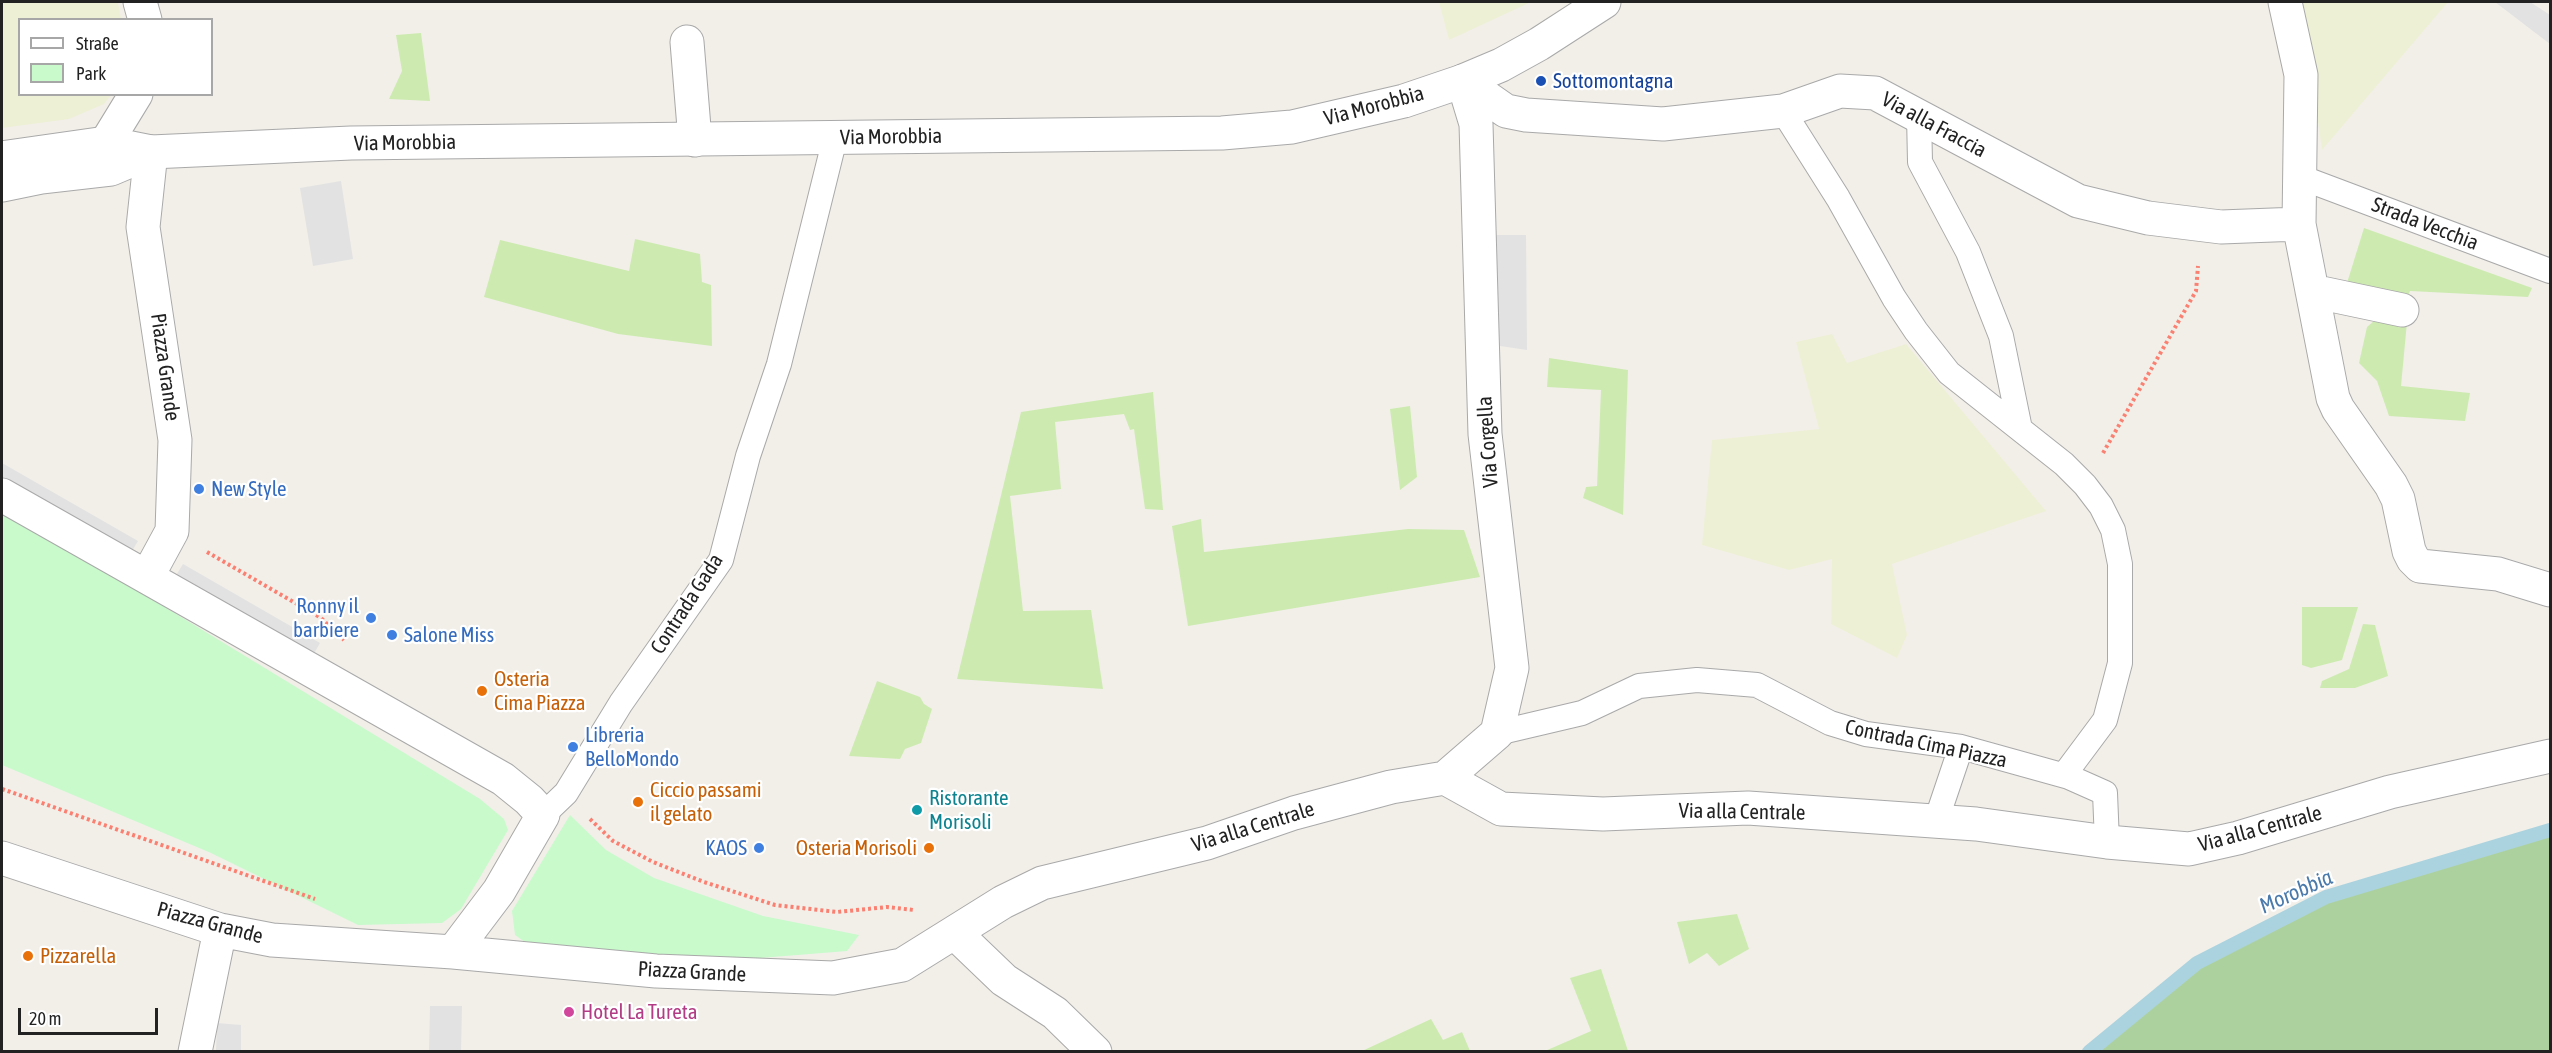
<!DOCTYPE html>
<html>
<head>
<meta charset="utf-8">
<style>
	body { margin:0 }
	#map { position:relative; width:2552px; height:1053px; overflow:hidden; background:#f2efe9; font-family:"Asap Condensed",sans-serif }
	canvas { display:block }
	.frame { position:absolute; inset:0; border:3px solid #222; pointer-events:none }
	.legend { position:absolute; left:18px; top:18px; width:195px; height:78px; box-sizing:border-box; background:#fff; border:2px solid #a7a7a7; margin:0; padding:8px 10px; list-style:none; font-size:18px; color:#222 }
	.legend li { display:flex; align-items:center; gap:12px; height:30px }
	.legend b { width:30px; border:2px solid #a7a7a7 }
	.scale { position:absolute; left:18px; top:1008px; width:140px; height:27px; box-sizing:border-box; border:3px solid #222; border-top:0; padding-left:8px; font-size:18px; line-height:21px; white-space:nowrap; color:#222; -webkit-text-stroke:4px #fff; paint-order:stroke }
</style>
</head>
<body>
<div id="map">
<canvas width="2552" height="1053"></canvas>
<div class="frame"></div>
<ul class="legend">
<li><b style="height:8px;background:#fff"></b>Straße</li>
<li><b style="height:16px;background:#c8facc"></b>Park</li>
</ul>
<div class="scale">20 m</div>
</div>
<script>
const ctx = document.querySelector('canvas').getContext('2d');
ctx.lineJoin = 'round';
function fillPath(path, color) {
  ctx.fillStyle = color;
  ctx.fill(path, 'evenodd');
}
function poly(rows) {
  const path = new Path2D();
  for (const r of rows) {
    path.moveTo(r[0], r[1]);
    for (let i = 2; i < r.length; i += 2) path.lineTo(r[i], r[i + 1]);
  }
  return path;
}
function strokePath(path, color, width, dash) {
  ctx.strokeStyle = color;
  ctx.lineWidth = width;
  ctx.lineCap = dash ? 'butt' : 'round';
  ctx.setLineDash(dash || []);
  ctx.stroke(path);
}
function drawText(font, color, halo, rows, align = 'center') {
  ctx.font = font + ' "Asap Condensed",sans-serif';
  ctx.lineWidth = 4.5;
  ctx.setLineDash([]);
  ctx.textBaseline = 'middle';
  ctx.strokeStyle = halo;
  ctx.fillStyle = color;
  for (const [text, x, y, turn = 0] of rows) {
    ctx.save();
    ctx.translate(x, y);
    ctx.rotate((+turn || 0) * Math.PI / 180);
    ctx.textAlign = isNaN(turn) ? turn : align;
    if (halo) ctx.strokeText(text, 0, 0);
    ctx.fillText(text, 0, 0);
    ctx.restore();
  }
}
const farmland = poly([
	[2,2,118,2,121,19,20,20,20,94,111,95,104,104,69,119,2,128],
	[1439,2,1531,2,1449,40],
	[2301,2,2448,2,2322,150],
	[1832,334,1847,363,1906,344,2046,511,1892,564,1907,635,1897,658,1831,624,1832,559,1789,570,1702,545,1712,440,1819,429,1796,342]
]);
const grass = poly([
	[421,33,430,101,389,99,402,71,396,35],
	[2364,228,2532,288,2528,297,2410,291,2405,303,2347,283],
	[635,239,700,254,702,282,711,285,712,346,618,334,484,297,500,240,629,271],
	[2382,314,2407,322,2401,386,2470,393,2465,421,2389,416,2377,381,2359,363,2367,327],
	[1549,358,1628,370,1623,515,1583,498,1586,487,1597,486,1601,390,1547,387],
	[1153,392,1163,510,1145,509,1134,429,1130,430,1124,414,1055,422,1061,489,1010,496,1023,611,1091,610,1103,689,957,679,1021,412],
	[1410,406,1417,477,1400,490,1390,409],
	[1201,519,1204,552,1408,529,1464,530,1480,577,1188,626,1172,526],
	[2302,607,2358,607,2342,660,2311,668,2302,665],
	[2363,624,2375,625,2388,676,2355,688,2320,688,2322,681,2349,669],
	[877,681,920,697,924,704,932,709,921,743,905,749,900,759,849,756],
	[1737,914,1749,949,1719,966,1707,953,1689,964,1677,922],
	[1601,969,1628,1051,1545,1051,1591,1031,1570,978],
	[1431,1019,1443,1040,1462,1032,1470,1051,1362,1051]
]);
const forest = poly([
	[2550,830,2550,1051,2100,1051,2197,963,2326,897]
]);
const park = poly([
	[2,508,480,799,504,819,508,830,461,909,442,923,358,925,211,853,2,765],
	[570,815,606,850,654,878,763,916,859,935,847,951,723,961,532,947,515,935,512,911]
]);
const parking = poly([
	[2495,2,2530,2,2550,15,2550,44],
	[341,181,353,259,313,266,300,188],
	[1492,235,1526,235,1527,350,1487,344],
	[2,463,138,541,132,551,2,479],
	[183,564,320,643,312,657,175,577],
	[430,1006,462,1006,461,1051,429,1051],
	[217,1023,241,1025,241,1051,216,1052]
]);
const stream = poly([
	[2089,1052,2197,963,2326,897,2550,830]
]);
const path = poly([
	[2103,453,2196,291,2198,266],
	[207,552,321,618,344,640],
	[2,789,315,899],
	[590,819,613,841,653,862,704,882,775,905,837,912,887,907,914,910]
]);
const service = poly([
	[1783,111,1838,198,1894,298,1916,331,1949,373,2064,464,2085,485,2101,506,2113,530,2120,564,2120,663,2105,720,2064,775],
	[1919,115,1920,162,1968,252,2001,336,2020,429],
	[2300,177,2550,271],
	[1497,733,1582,713,1639,686,1697,680,1757,685,1830,723,1866,734,1961,747,2069,777,2105,793,2107,842],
	[543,815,566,793,621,703,721,560,748,456,779,364,835,138],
	[1936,821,1961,747]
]);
const minor = poly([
	[140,2,145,20],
	[2285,2,2301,75,2299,224,2333,398,2338,409,2391,485,2398,499,2409,551,2413,559,2420,566,2498,574,2550,590],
	[687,42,695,140],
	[1463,81,1506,111,1526,115,1663,124,1783,111,1840,91,1875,93,2078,201,2148,218,2221,227,2299,224],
	[106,143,136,94],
	[2312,291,2402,310],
	[2,495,503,779,529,800,543,815,499,891,453,952],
	[147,577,172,531,175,440,143,227,151,152],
	[1445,778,1497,733,1512,668,1485,434,1476,124,1463,81],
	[2,858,220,930,272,940,453,952,656,971,833,978,902,965,1003,902,1042,883,1207,843,1294,813,1391,787,1445,778,1501,809,1603,814,1748,808,1976,824,2107,842,2189,849,2238,838,2390,792,2550,756],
	[956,934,1004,980,1055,1013,1095,1052],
	[195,1052,220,930]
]);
const tertiary = poly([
	[2,158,106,143,151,152,351,143,1222,133,1292,127,1404,101,1463,81,1501,65,1539,44,1604,2],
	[2,185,41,177,111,169,151,152]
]);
const markers = [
	[1541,81,6,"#1a4fb4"],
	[199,489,6,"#3f7fe0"],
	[371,618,6,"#3f7fe0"],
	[392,635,6,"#3f7fe0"],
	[482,691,6,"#e8710a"],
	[573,747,6,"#3f7fe0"],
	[638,802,6,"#e8710a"],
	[917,810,6,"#0f9aa8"],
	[759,848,6,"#3f7fe0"],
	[929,848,6,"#e8710a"],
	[28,956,6,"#e8710a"],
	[569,1012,6,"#d1479c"]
];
const transitNames = [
	["Sottomontagna",1553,81]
];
const streetNames = [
	["Via Morobbia",1374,106,-15],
	["Via alla Fraccia",1934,125,28],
	["Via Morobbia",891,137,-1],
	["Via Morobbia",405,143,-1],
	["Strada Vecchia",2425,224,21],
	["Piazza Grande",165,367,82],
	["Via Corgella",1488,442,-94],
	["Contrada Gada",687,604,-57],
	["Contrada Cima Piazza",1926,744,12],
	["Via alla Centrale",1742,812,1],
	["Via alla Centrale",1253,827,-17],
	["Via alla Centrale",2260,829,-15],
	["Piazza Grande",210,923,15],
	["Piazza Grande",692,972,3]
];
const shopNames = [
	["New Style",211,489],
	["Ronny il",359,606,"right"],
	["barbiere",359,630,"right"],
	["Salone Miss",404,635],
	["Libreria",585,735],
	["BelloMondo",585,759],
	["KAOS",747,848,"right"]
];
const foodNames = [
	["Osteria",494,679],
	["Cima Piazza",494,703],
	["Ciccio passami",650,790],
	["il gelato",650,814],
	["Osteria Morisoli",917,848,"right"],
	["Pizzarella",40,956]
];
const cultureNames = [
	["Ristorante",929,798],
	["Morisoli",929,822]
];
const hotelNames = [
	["Hotel La Tureta",581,1012]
];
const waterNames = [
	["Morobbia",2296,892,-24]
];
fillPath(farmland, '#eef0d5');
fillPath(grass, '#cdebb0');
fillPath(forest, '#add19e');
fillPath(park, '#c8facc');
fillPath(parking, '#e2e2e2');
strokePath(stream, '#aad3df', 14);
strokePath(service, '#a9a9a9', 26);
strokePath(minor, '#a9a9a9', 35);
strokePath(tertiary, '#a9a9a9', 35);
strokePath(path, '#fa8072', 4, [3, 3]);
strokePath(service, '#fff', 24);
strokePath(minor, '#fff', 33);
strokePath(tertiary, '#fff', 33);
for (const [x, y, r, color] of markers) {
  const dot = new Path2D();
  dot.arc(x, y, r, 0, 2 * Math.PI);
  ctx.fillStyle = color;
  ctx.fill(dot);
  strokePath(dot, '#fff', 2);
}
drawText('21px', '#164399', '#fff', transitNames, 'left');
drawText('21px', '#222', '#fff', streetNames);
drawText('21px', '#366cbe', '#fff', shopNames, 'left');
drawText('21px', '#c56008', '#fff', foodNames, 'left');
drawText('21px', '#0d838f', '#fff', cultureNames, 'left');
drawText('21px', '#b23c85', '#fff', hotelNames, 'left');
drawText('italic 22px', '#4a7aab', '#fff', waterNames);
</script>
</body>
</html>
